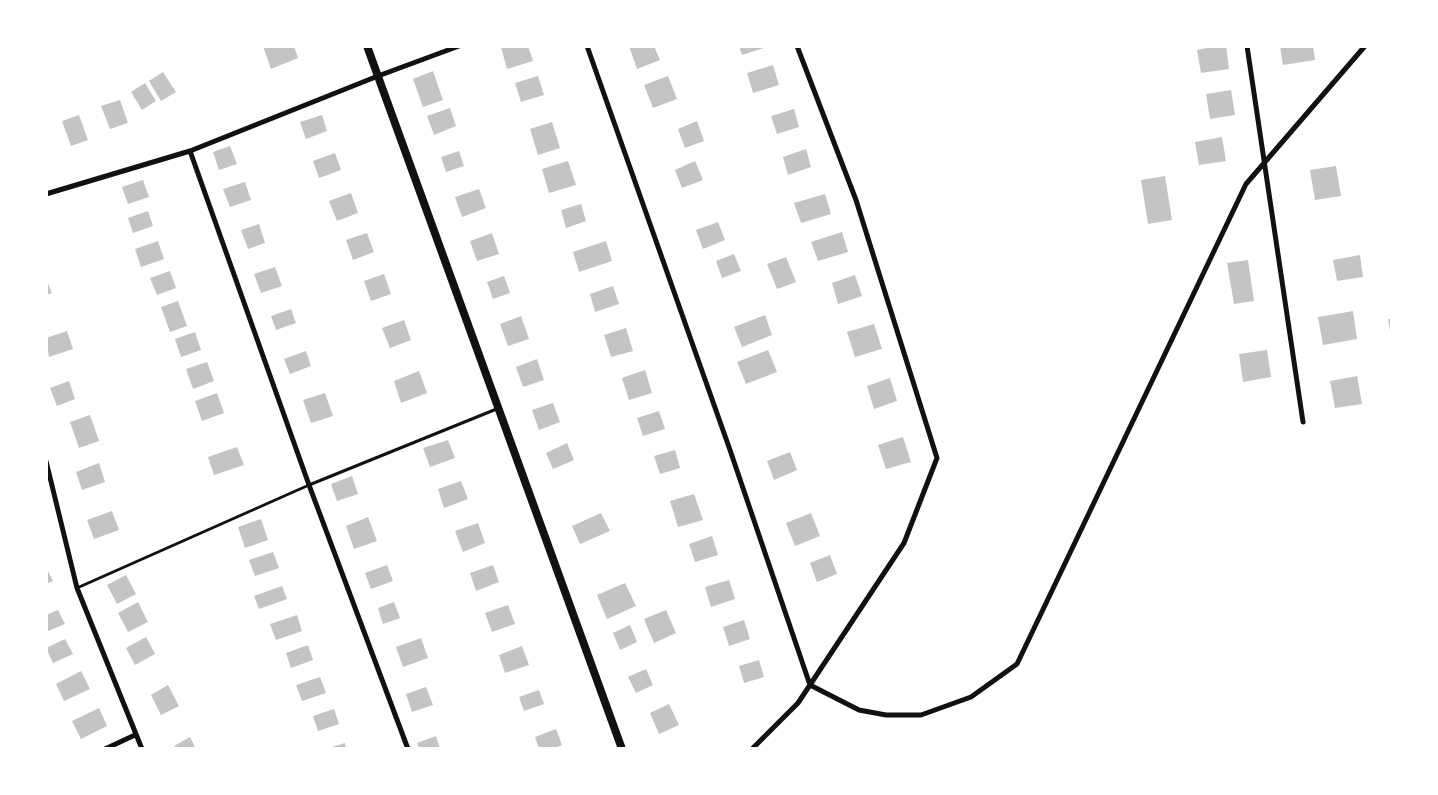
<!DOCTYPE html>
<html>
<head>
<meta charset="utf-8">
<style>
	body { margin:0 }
	#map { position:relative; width:1438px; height:795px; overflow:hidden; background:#fff; font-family:Rubik,sans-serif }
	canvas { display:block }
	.frame { position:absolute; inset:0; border:48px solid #fff; pointer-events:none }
</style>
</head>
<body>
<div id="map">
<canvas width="1438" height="795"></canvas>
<div class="frame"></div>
</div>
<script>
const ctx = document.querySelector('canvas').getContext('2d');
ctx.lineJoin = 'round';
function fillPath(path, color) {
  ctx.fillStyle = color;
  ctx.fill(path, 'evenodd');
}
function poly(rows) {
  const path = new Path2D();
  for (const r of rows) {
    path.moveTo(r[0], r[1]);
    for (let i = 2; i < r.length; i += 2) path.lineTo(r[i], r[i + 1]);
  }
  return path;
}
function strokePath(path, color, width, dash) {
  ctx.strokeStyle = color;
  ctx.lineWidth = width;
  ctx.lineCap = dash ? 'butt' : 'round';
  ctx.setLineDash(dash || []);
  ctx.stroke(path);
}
const building = poly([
	[263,46,294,46,298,58,271,69],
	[505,46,528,46,533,61,507,69,501,47],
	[629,46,654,46,660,60,637,69],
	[739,46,767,46,767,47,742,55],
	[1218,46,1226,46,1229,69,1201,73,1197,50],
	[1280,46,1313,46,1315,60,1283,65],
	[773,65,779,85,753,93,747,73],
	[433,71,443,100,423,107,413,79],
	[163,72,176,92,161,101,149,81],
	[538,76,544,95,521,102,515,83],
	[668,76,677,99,653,108,644,85],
	[145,83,156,101,142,110,131,92],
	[1231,90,1235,115,1210,119,1206,94],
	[120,100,128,123,110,129,101,106],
	[450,108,456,126,434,135,427,116],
	[794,109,799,127,777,134,771,116],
	[79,115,88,140,71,146,62,121],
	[322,115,327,131,306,139,300,122],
	[697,121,704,141,685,148,678,129],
	[552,122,560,148,538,155,530,129],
	[1222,137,1226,161,1199,165,1195,142],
	[230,146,237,164,219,170,213,152],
	[806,149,811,167,788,175,783,157],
	[459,151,464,166,446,172,441,157],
	[335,153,341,170,319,178,313,161],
	[568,161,576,185,549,193,542,169],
	[695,161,703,180,682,188,675,170],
	[1336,166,1341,196,1315,200,1310,170],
	[1165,176,1172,220,1148,224,1141,180],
	[143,180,149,197,128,204,122,187],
	[245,182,251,200,230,207,223,189],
	[479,189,486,208,462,217,455,197],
	[351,193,358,213,337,221,329,201],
	[825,194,831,214,801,223,794,203],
	[581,204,586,221,566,228,561,210],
	[148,211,153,226,133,233,128,218],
	[718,222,725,240,703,249,696,230],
	[259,224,265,243,248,249,241,230],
	[842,232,848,252,818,261,811,242],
	[367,233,374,252,353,260,346,240],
	[492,233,499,254,477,261,470,241],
	[158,241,164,259,141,267,135,249],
	[606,241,612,261,579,272,573,252],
	[734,254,741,271,722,278,716,261],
	[1360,255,1363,277,1337,281,1333,260],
	[786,257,796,282,777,289,767,264],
	[1248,260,1254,301,1234,304,1227,263],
	[275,267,282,286,261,293,254,274],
	[170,271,176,288,157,295,150,278],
	[384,274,391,294,371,301,364,281],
	[855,275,862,296,838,304,832,283],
	[504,276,510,293,493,299,487,282],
	[46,279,52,293,46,295],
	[613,286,619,304,595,312,590,294],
	[178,301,187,326,170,332,161,307],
	[291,309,296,323,276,330,271,316],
	[1353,311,1357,339,1323,345,1318,317],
	[765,315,772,335,742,347,734,327],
	[521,316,529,339,508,346,500,324],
	[1388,319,1392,319,1392,337,1391,337],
	[404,320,411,340,390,348,382,328],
	[874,324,882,349,855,357,847,332],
	[626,328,633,351,611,357,604,335],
	[67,331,73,349,49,357,46,338],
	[195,332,201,350,181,357,175,339],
	[768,350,777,372,746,384,737,362],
	[1267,350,1271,377,1243,382,1239,354],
	[306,351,311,366,290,374,284,359],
	[537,359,544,380,523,387,516,367],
	[207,362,214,381,193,389,186,369],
	[645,370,652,393,629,400,622,378],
	[419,371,427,393,401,403,394,381],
	[1357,376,1362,404,1335,408,1330,381],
	[890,378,897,401,874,409,867,386],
	[69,381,75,399,57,406,50,388],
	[217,393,224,413,202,421,195,401],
	[325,393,333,416,311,423,303,400],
	[553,403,560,422,539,430,532,410],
	[659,411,665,429,643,436,637,418],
	[90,415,99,441,79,448,70,422],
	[903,437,911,462,886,469,878,445],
	[448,440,455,458,430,467,423,448],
	[567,443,574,460,553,469,546,453],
	[237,447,244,465,214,475,208,457],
	[675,450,680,468,660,474,654,456],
	[790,452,797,470,774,480,767,461],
	[99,463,105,482,82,490,76,472],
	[352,476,358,494,337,501,331,484],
	[461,481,468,499,444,508,438,489],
	[694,494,703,520,678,527,670,501],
	[112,511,119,530,94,539,87,520],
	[601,513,610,531,580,544,572,526],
	[811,513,820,536,795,546,786,523],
	[368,517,377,541,354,549,346,526],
	[261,519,268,540,245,548,238,527],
	[478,523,485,543,463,552,455,531],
	[712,536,718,555,695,562,689,544],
	[273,552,279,568,255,576,249,560],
	[830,555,837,574,817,582,810,563],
	[387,565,393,581,371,589,365,573],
	[493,565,499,582,476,591,470,573],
	[46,567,53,581,46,584],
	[126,575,136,594,117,604,107,585],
	[729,580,735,599,711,607,705,587],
	[625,583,636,606,607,619,597,595],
	[282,586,287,599,259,609,254,596],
	[138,602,148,622,128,632,118,613],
	[394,602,400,618,383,624,378,608],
	[508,605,515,624,492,632,485,613],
	[58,610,65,624,46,632,46,615],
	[666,610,676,633,654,643,644,619],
	[297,615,302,631,276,640,270,624],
	[744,620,750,639,729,646,723,627],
	[630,625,637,642,620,650,613,633],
	[146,637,155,654,135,665,126,648],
	[421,638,428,658,403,667,396,647],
	[65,639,73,654,53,663,46,648],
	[308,645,313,660,291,668,286,653],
	[522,646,529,665,505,673,499,655],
	[759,660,764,677,744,683,739,666],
	[646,669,653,685,636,693,628,677],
	[81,671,90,689,64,701,56,684],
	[320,677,326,693,302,701,296,685],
	[168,685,179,706,161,715,151,695],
	[426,687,433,705,412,712,406,694],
	[539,690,544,704,524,711,519,697],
	[669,704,679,725,659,734,650,713],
	[99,708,107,726,81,739,72,721],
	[334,709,339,724,318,731,313,716],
	[556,729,562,745,552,749,539,749,535,737],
	[436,736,440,749,419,749,417,743],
	[190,737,196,749,176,749,174,746],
	[345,743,346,749,329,749,329,748]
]);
const service = poly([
	[77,588,309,485,499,408]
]);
const minor = poly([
	[587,46,730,450,810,685,859,710,886,715,921,715,971,697,1017,664,1246,184,1365,46],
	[1247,46,1303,422],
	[190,151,309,485,408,749],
	[46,194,190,151,378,76,459,46],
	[46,461,77,588,142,749],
	[105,749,135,735],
	[752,749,798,703,904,543,937,458,856,200,797,46]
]);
const tertiary = poly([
	[367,46,622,749]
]);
fillPath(building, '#c4c4c4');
strokePath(service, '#111', 3);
strokePath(minor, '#111', 5);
strokePath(tertiary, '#111', 8);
</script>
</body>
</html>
